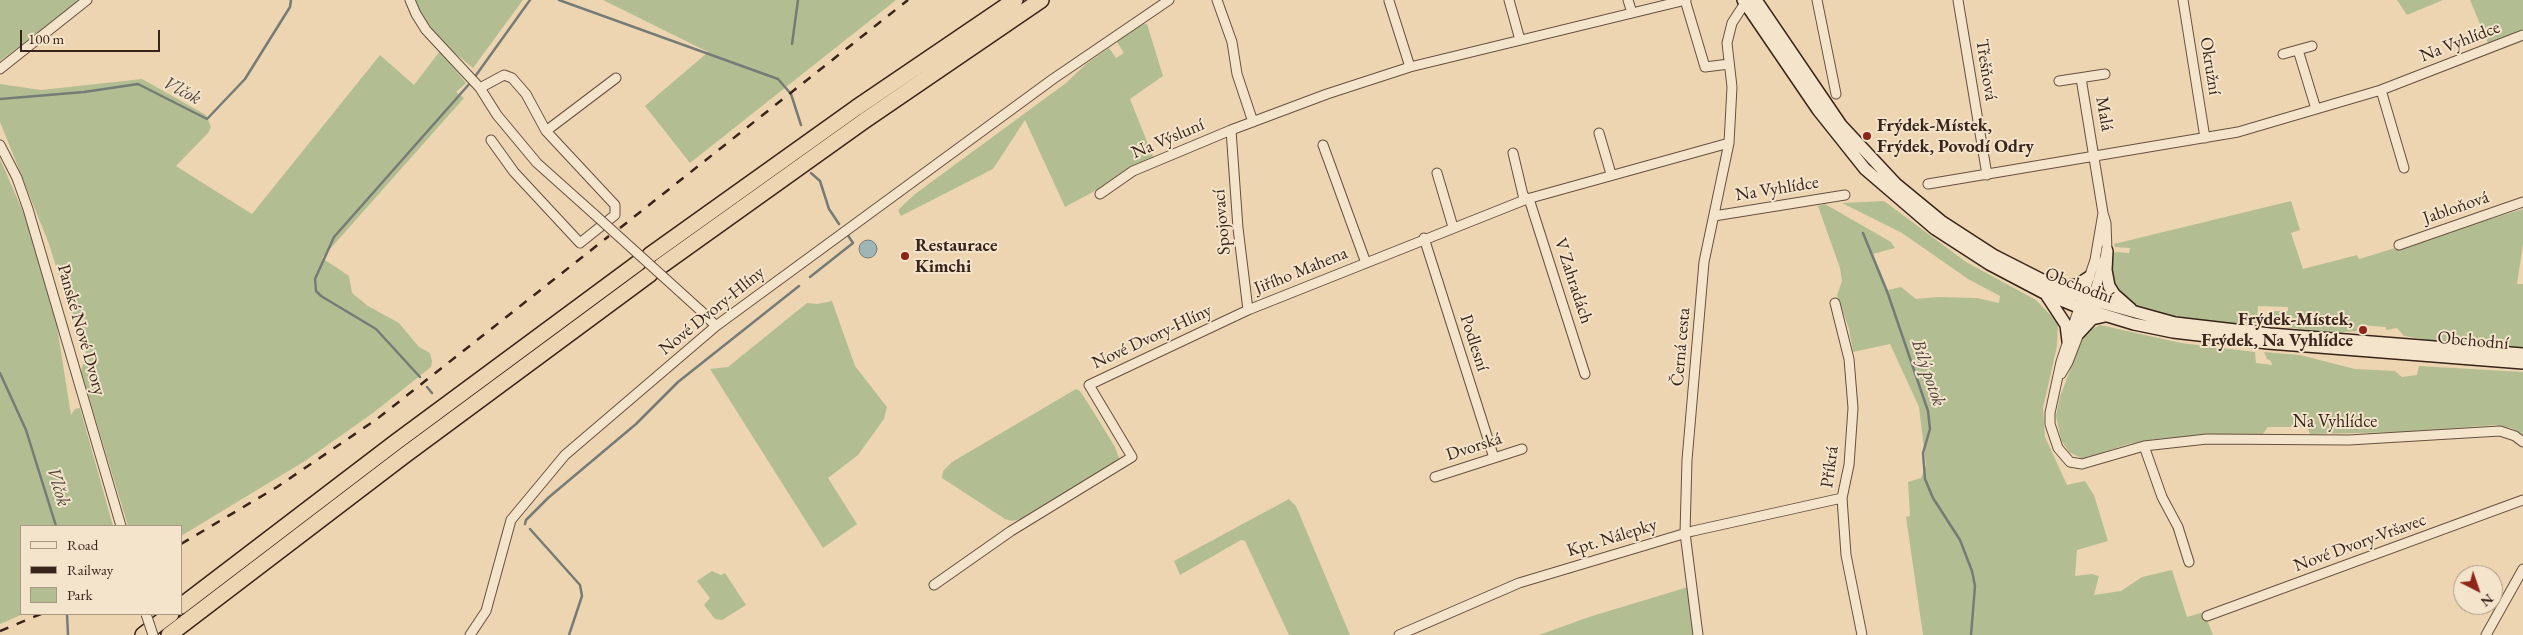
<!DOCTYPE html>
<html>
<head>
<meta charset="utf-8">
<style>
	body { margin:0 }
	#map { position:relative; width:2523px; height:635px; overflow:hidden; background:#eed5b1; font-family:"EB Garamond",serif }
	canvas { display:block }
	.legend { position:absolute; left:20px; top:525px; width:162px; height:90px; box-sizing:border-box; background:#f4e4cc; border:1px solid #a99785; margin:0; padding:6px 9px; list-style:none; font-size:15px; color:#38241a }
	.legend li { display:flex; align-items:center; gap:10px; height:25px }
	.legend b { width:25px; border:1px solid #a99785 }
	.north { position:absolute; left:2453px; top:565px; width:50px; height:50px; box-sizing:border-box; background:#f4e4cc; border:1px solid #a99785; border-radius:50%; rotate:139deg; font-size:14px; font-weight:700; line-height:20px; text-align:center; color:#38241a }
	.north::after { content:''; display:block; margin:auto; width:18px; height:22px; background:#8f2418; clip-path:polygon(50% 0,100% 100%,50% 72%,0 100%) }
	.scale { position:absolute; left:20px; top:30px; width:140px; height:22px; box-sizing:border-box; border:2px solid #38241a; border-top:0; padding-left:6px; font-size:15px; line-height:18px; white-space:nowrap; color:#38241a; -webkit-text-stroke:4px #f4e4cc; paint-order:stroke }
</style>
</head>
<body>
<div id="map">
<canvas width="2523" height="635"></canvas>
<ul class="legend">
<li><b style="height:6px;background:#f4e4cc"></b>Road</li>
<li><b style="height:6px;background:#38241a"></b>Railway</li>
<li><b style="height:14px;background:#b2be91"></b>Park</li>
</ul>
<div class="north">N</div>
<div class="scale">100 m</div>
</div>
<script>
const ctx = document.querySelector('canvas').getContext('2d');
ctx.lineJoin = 'round';
function fillPath(path, color) {
  ctx.fillStyle = color;
  ctx.fill(path, 'evenodd');
}
function poly(rows) {
  const path = new Path2D();
  for (const r of rows) {
    if (r.length === 3) {
      path.moveTo(r[0] + r[2], r[1]);
      path.arc(r[0], r[1], r[2], 0, 2 * Math.PI);
      continue;
    }
    path.moveTo(r[0], r[1]);
    for (let i = 2; i < r.length; i += 2) path.lineTo(r[i], r[i + 1]);
  }
  return path;
}
function strokePath(path, color, width, dash) {
  ctx.strokeStyle = color;
  ctx.lineWidth = width;
  ctx.lineCap = dash ? 'butt' : 'round';
  ctx.setLineDash(dash || []);
  ctx.stroke(path);
}
function drawText(font, color, halo, rows, align = 'center') {
  ctx.font = font + ' "EB Garamond",serif';
  ctx.lineWidth = 4;
  ctx.setLineDash([]);
  ctx.textBaseline = 'middle';
  ctx.strokeStyle = halo;
  ctx.fillStyle = color;
  for (const [text, x, y, turn = 0] of rows) {
    ctx.save();
    ctx.translate(x, y);
    ctx.rotate((+turn || 0) * Math.PI / 180);
    ctx.textAlign = isNaN(turn) ? turn : align;
    if (halo) ctx.strokeText(text, 0, 0);
    ctx.fillText(text, 0, 0);
    ctx.restore();
  }
}
const green = poly([
	[0,0,81,0,0,61],
	[414,0,523,0,473,68,443,43,421,18],
	[603,0,896,0,690,163,645,106,708,52],
	[2397,0,2443,0,2407,15],
	[2470,0,2523,0,2523,29,2488,43],
	[1147,24,1163,76,1130,99,1154,159,1065,207,1025,120,993,169,901,216,898,210,915,194,1066,83,1086,64,1109,48,1116,58,1124,53,1117,42,1139,25],
	[440,51,466,83,456,92,464,98,322,258,349,276,352,293,368,306,399,323,419,347,430,353,432,361,431,367,373,413,305,461,181,536,181,526,128,526,81,371,83,364,89,361,69,308,49,244,0,122,0,84,41,90,142,79,206,115,211,127,208,133,176,166,252,214,380,55,414,85],
	[0,159,25,216,56,320,71,415,75,409,80,408,113,526,21,526,21,614,23,614,0,624],
	[1884,201,1966,262,2036,300,2058,323,2057,346,2043,408,2045,437,2067,485,2085,481,2094,495,2108,541,2077,550,2075,576,2092,574,2099,576,2094,595,2121,591,2142,577,2172,570,2187,617,2204,612,2213,635,1923,635,1906,517,1910,516,1908,482,1921,478,1926,465,1919,407,1890,344,1853,352,1849,329,1837,295,1842,281,1840,268,1818,206,1825,204,1891,242,1895,248,1873,254,1888,290,1901,287,1916,299,1938,297,1977,298,1999,303,2000,296,1968,279,1902,233,1842,203],
	[2291,201,2300,230,2291,233,2303,269,2357,255,2359,259,2523,209,2523,244,2517,284,2523,284,2523,348,2434,341,2404,336,2397,328,2386,330,2386,327,2360,325,2359,331,2328,333,2266,324,2269,311,2288,311,2288,307,2258,306,2257,323,2221,325,2171,317,2147,312,2129,303,2112,283,2111,255,2116,252,2129,253,2130,248,2115,247,2114,244],
	[832,301,855,366,887,407,884,419,858,455,828,478,857,524,823,548,710,369,728,367,807,303,817,304],
	[2100,325,2181,343,2255,352,2256,363,2272,365,2271,361,2267,359,2264,352,2300,355,2355,369,2395,371,2402,377,2417,375,2419,366,2523,372,2523,434,2511,428,2495,425,2405,432,2310,434,2307,427,2268,427,2263,434,2156,439,2128,444,2083,459,2069,452,2061,440,2056,416,2060,397,2084,333],
	[1076,389,1080,391,1086,400,1115,447,1119,458,1117,461,1021,519,1012,521,1005,519,942,478,943,471,952,462],
	[1289,499,1296,506,1350,635,1289,635,1245,541,1241,540,1180,575,1174,561],
	[712,571,721,575,725,573,746,605,722,620,715,619,704,605,710,598,697,581],
	[1688,587,1694,635,1539,635,1589,617]
]);
const water = poly([
	[868,249,9]
]);
const stream = poly([
	[559,0,778,79,791,94,801,125],
	[792,44,798,0],
	[474,78,530,0],
	[0,99,84,92,138,84,207,119,245,79,290,7,291,0],
	[811,173,820,181,829,209,839,224],
	[1863,233,1888,294,1928,411,1930,429,1923,453,1925,479,1933,498,1960,540,1972,571,1975,586,1971,635],
	[810,277,853,243,847,234],
	[0,373,26,430,56,526],
	[420,377,376,329,321,296,316,291,315,279,334,237,471,82],
	[427,387,432,393],
	[525,524,526,520,548,498,636,424,678,382,799,286],
	[530,529,580,585,582,596,569,635],
	[67,614,68,635]
]);
const minor = poly([
	[410,0,416,14,426,30,480,88,504,75,512,78,526,94,546,131,615,205,615,215,580,243,514,172,491,140],
	[1217,0,1232,42,1237,74,1253,122],
	[1509,0,1520,40],
	[1628,0,1632,13],
	[1685,0,1705,67,1729,64],
	[1817,0,1836,94],
	[1958,0,1987,175],
	[2183,0,2205,138],
	[1389,1,1410,67],
	[2298,50,2316,109],
	[2283,54,2312,46],
	[0,69,87,0],
	[2059,81,2105,74],
	[480,88,497,115,537,163,594,214],
	[2381,90,2404,168],
	[1231,130,1238,228,1248,310],
	[546,131,616,78],
	[1599,133,1611,174],
	[0,145,17,178,28,209,121,526],
	[1323,145,1366,263],
	[1513,153,1523,195,1530,202,1585,374],
	[1437,173,1453,227],
	[1928,184,2238,132,2381,90,2523,35],
	[1100,194,1133,171,1231,130,1327,94,1410,67,1686,0],
	[2103,213,2095,260,2061,362,2050,413,2050,424,2058,448,2070,462,2082,464,2144,446,2207,439,2349,440,2500,431,2515,436,2523,442],
	[1714,216,1845,195],
	[1424,238,1494,458],
	[2399,245,2523,202],
	[1835,303,1849,359,1853,408,1849,465,1842,498,1846,555,1862,635],
	[700,310,716,326],
	[2061,374,2068,362,2092,300,2107,251,2106,223,2103,213,2081,78],
	[2144,446,2162,497,2178,527,2189,562],
	[1435,477,1522,449],
	[934,585,1011,531,1132,457,1089,385,1248,310,1527,199,1729,143],
	[2207,616,2523,500],
	[470,635,486,611,511,520,565,455,716,326,1053,79,1169,0],
	[1399,635,1519,583,1693,531,1842,498],
	[1698,635,1685,533,1687,460,1704,262,1729,143,1732,87,1727,43,1732,23,1747,0],
	[2486,635,2523,569]
]);
const secondary = poly([
	[1743,0,1818,110,1865,169,1935,229,1989,264,2046,294,2078,307,2134,324,2173,332,2268,343,2523,363],
	[1756,0,1841,125,1896,184,1941,221,1995,256,2058,288,2092,300,2175,323,2270,334,2523,354],
	[2107,251,2106,270,2109,286,2114,294,2131,309],
	[2061,287,2077,285,2089,277],
	[2047,296,2066,325,2068,341],
	[2079,333,2092,319,2105,316]
]);
const motorway = poly([
	[650,255,856,108,1015,0],
	[661,266,864,121,1041,0],
	[181,606,396,442,638,263],
	[143,635,171,614],
	[169,635,405,455,650,274]
]);
const rail = poly([
	[620,228,908,0],
	[181,544,277,487,377,419,609,236],
	[0,631,41,614]
]);
const minorBridge = poly([
	[594,214,700,310],
	[146,614,153,635]
]);
const markers = [
	[1867,136,5,"#8f2418"],
	[905,256,5,"#8f2418"],
	[2363,330,5,"#8f2418"]
];
const streetNames = [
	["Na Vyhlídce",2460,42,-21],
	["Okružní",2210,66,81],
	["Třešňová",1986,70,81],
	["Malá",2104,114,80],
	["Na Výsluní",1168,139,-23],
	["Na Vyhlídce",1777,189,-9],
	["Jabloňová",2456,208,-19],
	["Spojovací",1222,222,-95],
	["Jiřího Mahena",1301,271,-22],
	["V Zahradách",1573,281,72],
	["Obchodní",2079,286,21],
	["Nové Dvory-Hlíny",712,311,-39],
	["Panské Nové Dvory",81,330,74],
	["Nové Dvory-Hlíny",1152,337,-25],
	["Obchodní",2473,341,5],
	["Podlesní",1474,343,72],
	["Černá cesta",1681,347,-85],
	["Na Vyhlídce",2335,422],
	["Dvorská",1474,447,-18],
	["Příkrá",1830,467,-82],
	["Kpt. Nálepky",1612,538,-17],
	["Nové Dvory-Vršavec",2360,543,-20]
];
const poiNames = [
	["Frýdek-Místek,",1877,126],
	["Frýdek, Povodí Odry",1877,147],
	["Restaurace",915,246],
	["Kimchi",915,267],
	["Frýdek-Místek,",2353,320,"right"],
	["Frýdek, Na Vyhlídce",2353,341,"right"]
];
const waterNames = [
	["Vlčok",182,91,27],
	["Bílý potok",1928,373,71],
	["Vlčok",58,487,73]
];
fillPath(green, '#b2be91');
fillPath(water, '#9eb6b6');
strokePath(water, '#757c78', 1);
strokePath(stream, '#757c78', 2.5);
strokePath(minor, '#665040', 11);
strokePath(secondary, '#38241a', 14);
strokePath(motorway, '#38241a', 18);
strokePath(minor, '#f4e4cc', 9);
strokePath(secondary, '#f4e4cc', 11);
strokePath(motorway, '#eed5b1', 15);
strokePath(rail, '#38241a', 2.5, [9, 9]);
strokePath(minorBridge, '#665040', 11, []);
strokePath(minorBridge, '#f4e4cc', 9);
for (const [x, y, r, color] of markers) {
  const dot = new Path2D();
  dot.arc(x, y, r, 0, 2 * Math.PI);
  ctx.fillStyle = color;
  ctx.fill(dot);
  strokePath(dot, '#f4e4cc', 2);
}
drawText('18px', '#38241a', '#f4e4cc', streetNames);
drawText('bold 18px', '#38241a', '#f4e4cc', poiNames, 'left');
drawText('italic 19px', '#524841', '#f4e4cc', waterNames);
</script>
</body>
</html>
